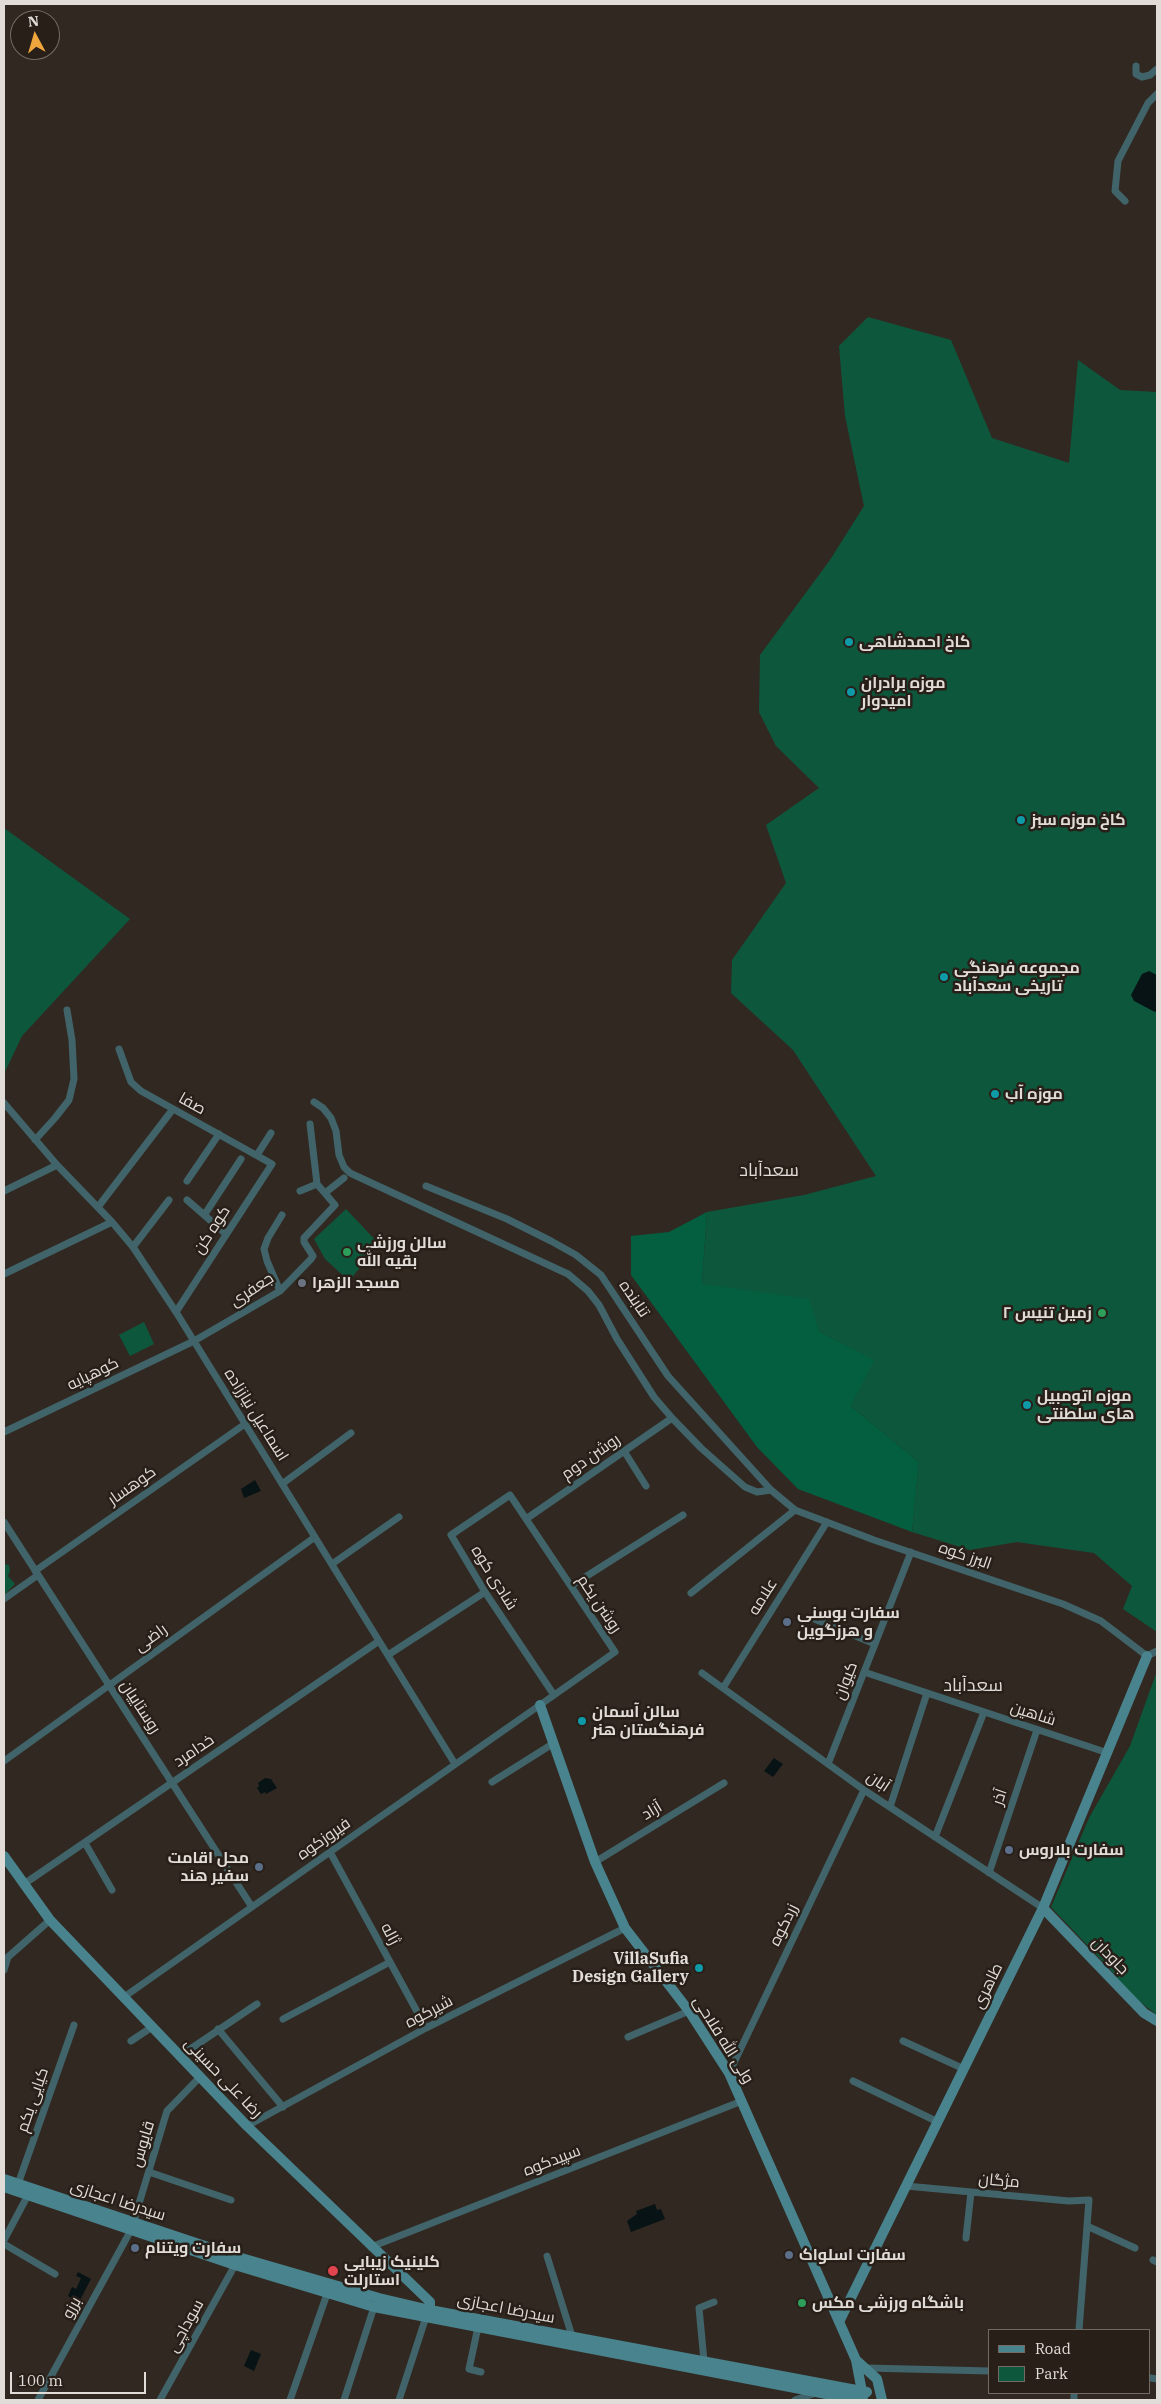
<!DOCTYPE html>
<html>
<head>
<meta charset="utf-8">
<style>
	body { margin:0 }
	#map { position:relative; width:1161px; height:2404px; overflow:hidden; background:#312921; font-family:"IBM Plex Serif",serif }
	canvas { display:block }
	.frame { position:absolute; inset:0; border:5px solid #e1dcd7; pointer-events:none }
	.legend { position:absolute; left:988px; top:2329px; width:162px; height:65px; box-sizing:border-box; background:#271f18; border:1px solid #716b64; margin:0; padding:6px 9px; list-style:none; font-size:15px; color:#e1dcd7 }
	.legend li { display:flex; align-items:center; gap:10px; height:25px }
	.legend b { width:25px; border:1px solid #716b64 }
	.north { position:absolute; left:10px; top:10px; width:50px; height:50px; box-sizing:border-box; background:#271f18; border:1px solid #716b64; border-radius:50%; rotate:354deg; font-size:14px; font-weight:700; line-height:20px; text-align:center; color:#e1dcd7 }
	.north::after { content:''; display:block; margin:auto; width:18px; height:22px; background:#efa73d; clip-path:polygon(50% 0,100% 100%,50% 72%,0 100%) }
	.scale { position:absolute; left:10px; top:2372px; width:136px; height:22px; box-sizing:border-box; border:2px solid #e1dcd7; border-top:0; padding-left:6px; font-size:15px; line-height:18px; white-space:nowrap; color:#e1dcd7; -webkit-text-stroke:4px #271f18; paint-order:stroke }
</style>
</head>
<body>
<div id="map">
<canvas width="1161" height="2404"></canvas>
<div class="frame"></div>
<ul class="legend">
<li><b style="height:6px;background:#49838e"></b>Road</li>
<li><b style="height:14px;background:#0d583d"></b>Park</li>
</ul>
<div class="north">N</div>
<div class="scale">100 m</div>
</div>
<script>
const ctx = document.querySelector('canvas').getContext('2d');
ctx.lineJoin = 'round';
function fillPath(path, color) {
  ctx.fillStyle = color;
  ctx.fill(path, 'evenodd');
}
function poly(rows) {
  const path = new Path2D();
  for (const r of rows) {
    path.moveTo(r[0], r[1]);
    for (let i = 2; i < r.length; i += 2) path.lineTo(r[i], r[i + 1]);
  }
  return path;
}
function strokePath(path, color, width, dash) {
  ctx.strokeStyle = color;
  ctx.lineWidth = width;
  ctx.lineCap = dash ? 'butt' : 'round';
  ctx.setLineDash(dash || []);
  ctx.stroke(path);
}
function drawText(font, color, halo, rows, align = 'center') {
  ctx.font = font + ' "IBM Plex Serif",Cairo,serif';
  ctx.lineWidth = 5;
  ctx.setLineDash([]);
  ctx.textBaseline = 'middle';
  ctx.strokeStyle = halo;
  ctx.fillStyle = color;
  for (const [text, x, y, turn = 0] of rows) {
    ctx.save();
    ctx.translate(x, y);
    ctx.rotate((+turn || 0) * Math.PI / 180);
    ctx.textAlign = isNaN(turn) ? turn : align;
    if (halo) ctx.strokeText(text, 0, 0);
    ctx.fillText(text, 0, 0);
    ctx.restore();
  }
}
const green = poly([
	[868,317,951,340,992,438,1069,463,1078,360,1120,390,1157,392,1157,1632,1123,1609,1132,1586,1094,1553,1017,1542,970,1550,912,1532,919,1462,851,1406,873,1360,819,1331,702,1284,707,1212,804,1195,876,1176,793,1050,731,993,732,960,786,883,766,825,819,788,776,746,759,712,760,655,830,560,864,506,845,416,839,346],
	[4,828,130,919,22,1036,4,1074],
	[346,1209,379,1244,349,1281,325,1259,314,1239],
	[144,1322,154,1344,130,1356,119,1335],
	[4,1564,9,1565,10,1571,8,1576,15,1584,4,1595],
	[1157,1671,1157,2015,1130,1994,1109,1968,1051,1907,1089,1818,1130,1746]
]);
const forest = poly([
	[707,1212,702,1284,809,1299,819,1331,874,1360,851,1406,919,1462,912,1532,798,1489,757,1447,631,1275,631,1236,669,1232]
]);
const water = poly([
	[1149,971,1157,975,1157,1011,1155,1012,1134,1001,1131,995,1142,974],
	[255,1480,261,1491,244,1498,241,1489],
	[774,1758,783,1764,773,1777,764,1771],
	[265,1778,271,1779,277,1788,266,1794,265,1792,261,1794,257,1788,259,1786,258,1783],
	[655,2204,657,2210,661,2209,665,2219,631,2232,627,2221,637,2214,636,2211],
	[78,2272,91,2279,79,2302,68,2296,72,2287,76,2289,78,2285,81,2278,76,2276],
	[251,2350,261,2354,254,2371,244,2366]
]);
const street = poly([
	[1136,66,1136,74,1142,77,1150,75,1157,69],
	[1125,201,1115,191,1118,161,1148,103,1157,94],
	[119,1049,131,1082,141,1091,272,1164,176,1312],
	[314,1102,323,1108,331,1118,336,1131,339,1155,344,1167,350,1173,568,1274,588,1291,599,1305,617,1339,654,1397,672,1418,701,1448,745,1487,757,1492,771,1490],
	[4,1103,57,1165,112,1222,133,1247,176,1312,455,1764],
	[35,1140,55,1118,69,1100,74,1079,72,1040,67,1010],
	[257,1155,271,1133],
	[187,1181,219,1134],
	[426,1186,507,1219,551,1241,576,1255,601,1275,668,1376,771,1490,795,1510,874,1540,1063,1604,1101,1621,1147,1656,1157,1651],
	[4,1191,57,1165],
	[300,1191,317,1184],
	[325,1193,344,1178],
	[187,1200,226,1234],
	[98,1207,173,1109],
	[205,1214,241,1159],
	[133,1247,169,1200],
	[4,1274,112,1222],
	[280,1291,267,1261,264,1249,268,1238,282,1215],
	[4,1432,194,1341,280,1291,311,1259,313,1256,304,1242,304,1238,335,1205,317,1184,310,1124],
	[624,1451,646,1486],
	[282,1484,351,1433],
	[526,1519,672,1418],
	[4,1522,252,1907],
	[332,1564,399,1517],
	[35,1571,245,1424],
	[571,1586,683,1515],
	[691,1593,795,1510],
	[4,1599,38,1575],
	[812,1618,875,1644],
	[388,1655,485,1592],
	[864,1672,1108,1753],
	[702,1673,864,1790,1043,1908],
	[723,1688,827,1522],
	[4,1761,315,1537],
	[828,1764,911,1552],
	[492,1782,554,1743],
	[890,1807,927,1693],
	[935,1837,984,1712],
	[85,1843,112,1890],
	[330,1852,426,2028],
	[595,1862,724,1783],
	[989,1873,1037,1730],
	[24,1884,379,1641],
	[4,1970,8,1957,50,1920],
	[124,1997,330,1852,540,1705,615,1652,510,1495,451,1535,485,1592,554,1695],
	[283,2019,390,1962],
	[218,2029,283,2107],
	[628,2037,689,2011],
	[131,2041,152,2027],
	[903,2041,964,2069],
	[180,2056,257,2004],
	[729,2073,864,1790],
	[853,2081,938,2122],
	[247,2126,426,2028,625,1928],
	[149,2172,231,2200],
	[18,2184,74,2025],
	[906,2186,1069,2201,1089,2200,1079,2330],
	[1087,2226,1135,2248],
	[966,2238,971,2192],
	[4,2240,28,2195],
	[4,2244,55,2274],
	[371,2247,742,2101],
	[547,2256,572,2336],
	[1153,2260,1157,2262],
	[478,2327,469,2369,481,2372],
	[704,2361,699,2308,714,2302],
	[866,2368,990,2371],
	[1150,2378,1157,2379],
	[38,2400,131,2230,167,2111,199,2078],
	[160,2400,235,2265],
	[290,2400,327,2294],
	[344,2400,374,2307],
	[399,2400,426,2317],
	[795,2400,816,2393],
	[1074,2400,1074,2393]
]);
const secondary = poly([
	[540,1705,595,1862,625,1928,689,2011,729,2073,856,2360,863,2397],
	[4,1856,50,1920,247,2126,426,2298,430,2302,430,2310],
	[1043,1908,1144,2013,1157,2021],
	[4,2179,238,2257,379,2298,430,2310,867,2392],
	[4,2187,235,2265,374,2307,857,2400],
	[839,2322,1043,1908,1147,1656],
	[856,2360,877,2379,882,2400]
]);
const markers = [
	[849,642,5,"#0f9aa8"],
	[851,692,5,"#0f9aa8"],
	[1021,820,5,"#0f9aa8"],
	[944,977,5,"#0f9aa8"],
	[995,1094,5,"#0f9aa8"],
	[347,1252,5,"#2e9e5b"],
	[302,1283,5,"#6b7280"],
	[1102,1313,5,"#2e9e5b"],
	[1027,1405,5,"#0f9aa8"],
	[787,1622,5,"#5c6f8a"],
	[582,1721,5,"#0f9aa8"],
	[1009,1850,5,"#5c6f8a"],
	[259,1867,5,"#5c6f8a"],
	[699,1968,5,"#0f9aa8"],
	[135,2248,5,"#5c6f8a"],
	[789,2255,5,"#5c6f8a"],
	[333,2271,6,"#e0444e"],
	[802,2303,5,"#2e9e5b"]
];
const poiNames = [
	["کاخ احمدشاهی",859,642],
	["موزه برادران",861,683],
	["امیدوار",861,701],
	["کاخ موزه سبز",1031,820],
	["مجموعه فرهنگی",954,968],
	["تاریخی سعدآباد",954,986],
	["موزه آب",1005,1094],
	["سالن ورزشی",357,1243],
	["بقیه الله",357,1261],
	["مسجد الزهرا",312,1283],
	["زمین تنیس ۲",1092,1313,"right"],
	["موزه اتومبیل",1037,1396],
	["های سلطنتی",1037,1414],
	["سفارت بوسنی",797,1613],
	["و هرزگوین",797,1631],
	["سالن آسمان",592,1712],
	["فرهنگستان هنر",592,1730],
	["سفارت بلاروس",1019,1850],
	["محل اقامت",249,1858,"right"],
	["سفیر هند",249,1876,"right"],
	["VillaSufia",689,1959,"right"],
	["Design Gallery",689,1977,"right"],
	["سفارت ویتنام",145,2248],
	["سفارت اسلواک",799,2255],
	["کلینیک زیبایی",344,2262],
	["استارلت",344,2280],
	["باشگاه ورزشی مکس",812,2303]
];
const streetNames = [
	["صفا",192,1104,29],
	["کوه کن",212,1230,-57],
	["جعفری",252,1290,-33],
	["تنابنده",634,1299,56],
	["کوهپایه",93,1374,-26],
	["اسماعیل نیاززاده",256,1415,58],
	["روشن دوم",591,1457,-35],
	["کوهسار",132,1486,-35],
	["البرز کوه",965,1556,19],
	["شادی کوه",494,1578,58],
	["علامه",763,1597,-58],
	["روشن یکم",599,1604,56],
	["راضی",151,1638,-36],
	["کیوان",846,1681,-69],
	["روستاییان",140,1707,57],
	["شاهین",1033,1714,18],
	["خدامرد",194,1751,-34],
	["آبان",878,1782,34],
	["آذر",1000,1797,-71],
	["آزاد",652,1811,-31],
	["فیروزکوه",324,1839,-35],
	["زردکوه",784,1925,-64],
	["ژاله",390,1934,62],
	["جاودان",1110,1956,46],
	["طاهری",988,1986,-64],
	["شیرکوه",429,2012,-28],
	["ولی‌ الله فلاحی",723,2040,58],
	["رضا علی حسینی",223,2078,46],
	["کیایی یکم",33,2100,-71],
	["قایوس",143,2144,-73],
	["سپیدکوه",552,2161,-21],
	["مژگان",999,2181,5],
	["سیدرضا اعجازی",118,2201,18],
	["برزو",72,2308,-61],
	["سیدرضا اعجازی",506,2309,11],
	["سوداچی",186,2326,-61]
];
const neighbourhoodNames = [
	["سعدآباد",769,1171],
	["سعدآباد",973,1686]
];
fillPath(green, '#0d583d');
fillPath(forest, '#035f40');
fillPath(water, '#071315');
strokePath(street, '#41646a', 7);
strokePath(secondary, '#49838e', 10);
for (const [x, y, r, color] of markers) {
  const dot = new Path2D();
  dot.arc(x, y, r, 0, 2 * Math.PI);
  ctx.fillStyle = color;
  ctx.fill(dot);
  strokePath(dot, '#271f18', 2);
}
drawText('bold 16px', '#e1dcd7', '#271f18', poiNames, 'left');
drawText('16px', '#e1dcd7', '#271f18', streetNames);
drawText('18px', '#e1dcd7', '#271f18', neighbourhoodNames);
</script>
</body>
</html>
